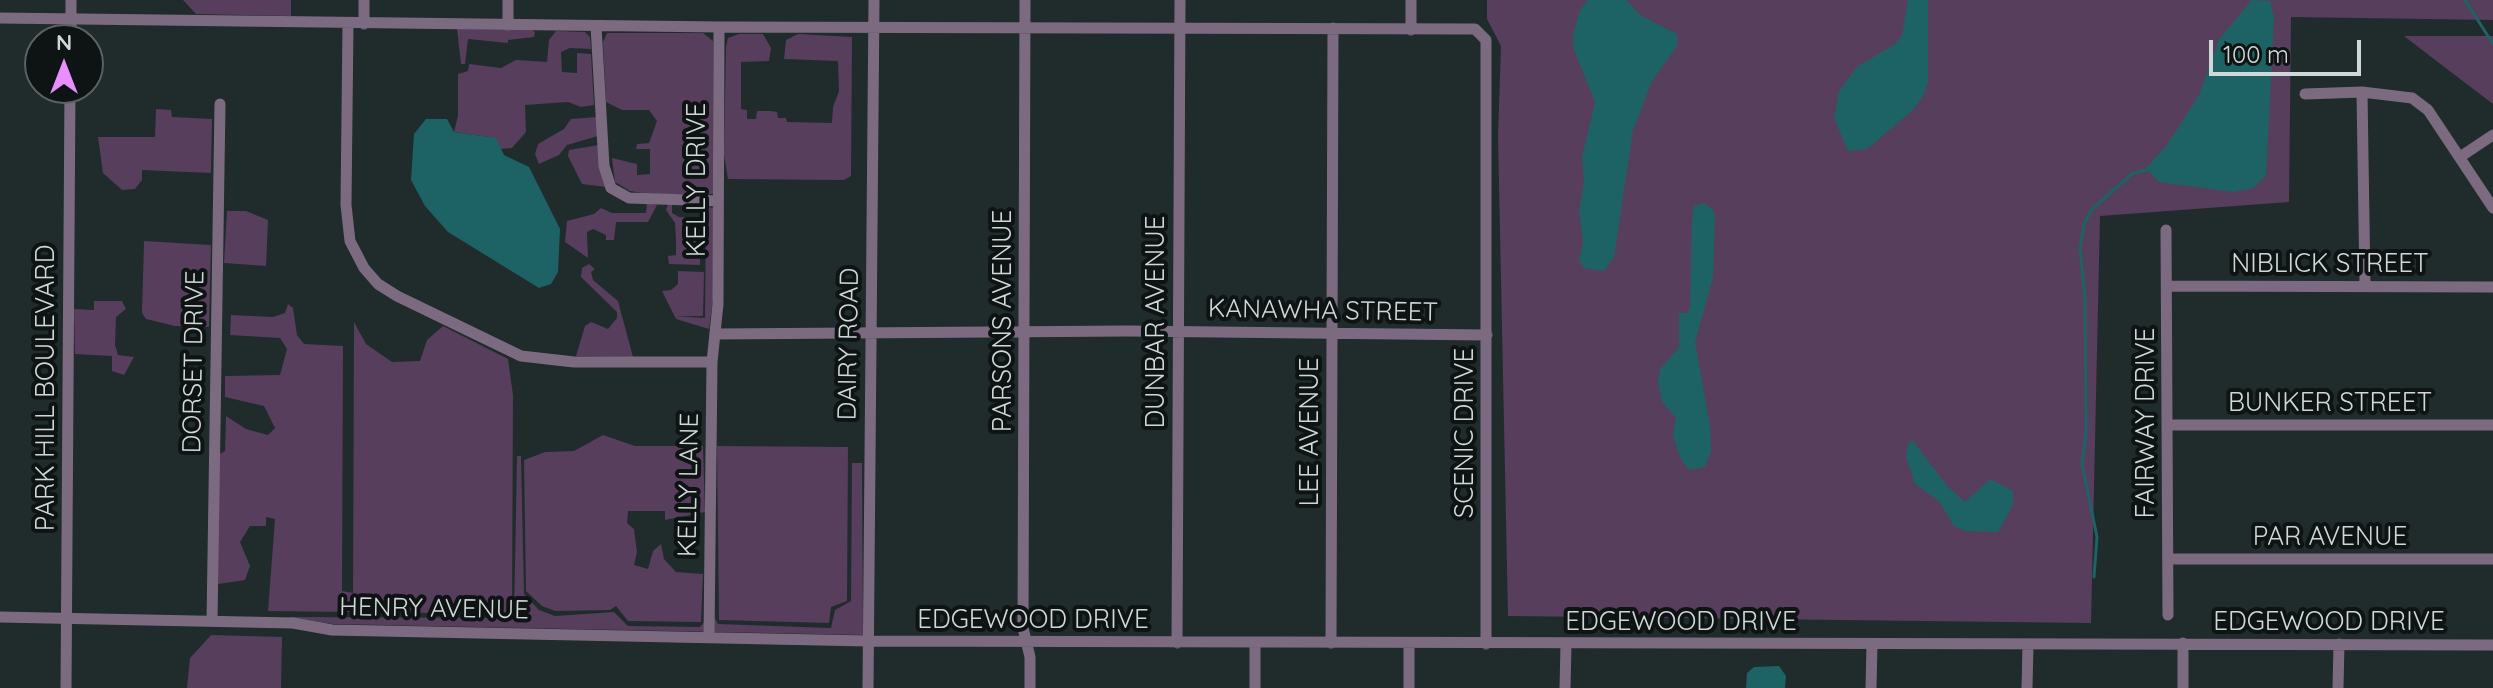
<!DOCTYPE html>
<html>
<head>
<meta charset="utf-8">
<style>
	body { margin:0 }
	#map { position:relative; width:2493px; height:688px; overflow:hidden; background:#202b2c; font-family:Quicksand,sans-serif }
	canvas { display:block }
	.north { position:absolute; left:24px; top:24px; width:80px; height:80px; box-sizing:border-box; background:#0e1313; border:2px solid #5c6161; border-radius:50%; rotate:0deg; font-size:22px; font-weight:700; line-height:32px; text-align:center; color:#d0d7d7 }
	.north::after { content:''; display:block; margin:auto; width:28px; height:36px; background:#e98efe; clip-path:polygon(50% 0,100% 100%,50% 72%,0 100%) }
	.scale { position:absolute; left:2209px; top:40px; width:152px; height:36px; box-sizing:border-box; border:4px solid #d0d7d7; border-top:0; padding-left:10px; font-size:24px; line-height:28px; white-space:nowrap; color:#d0d7d7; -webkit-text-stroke:6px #0e1313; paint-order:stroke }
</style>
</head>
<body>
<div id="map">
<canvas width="2493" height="688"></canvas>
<div class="north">N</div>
<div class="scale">100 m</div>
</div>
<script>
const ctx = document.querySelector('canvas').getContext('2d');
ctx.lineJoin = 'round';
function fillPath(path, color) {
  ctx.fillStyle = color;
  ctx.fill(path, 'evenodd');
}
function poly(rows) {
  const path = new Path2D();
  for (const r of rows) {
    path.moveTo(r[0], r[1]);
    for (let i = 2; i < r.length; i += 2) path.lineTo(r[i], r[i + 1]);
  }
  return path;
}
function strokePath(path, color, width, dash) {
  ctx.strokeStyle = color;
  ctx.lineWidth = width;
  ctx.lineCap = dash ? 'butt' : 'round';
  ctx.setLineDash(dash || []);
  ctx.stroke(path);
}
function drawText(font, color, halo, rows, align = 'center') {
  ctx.font = font + ' Quicksand,sans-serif';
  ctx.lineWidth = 8;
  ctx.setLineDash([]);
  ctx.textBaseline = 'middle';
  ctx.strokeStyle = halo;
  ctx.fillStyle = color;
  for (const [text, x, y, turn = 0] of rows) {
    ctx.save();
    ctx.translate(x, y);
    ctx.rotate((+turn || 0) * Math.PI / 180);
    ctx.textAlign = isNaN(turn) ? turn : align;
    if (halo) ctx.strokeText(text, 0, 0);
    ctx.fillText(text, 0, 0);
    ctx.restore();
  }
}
const green = poly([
	[183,0,291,0,291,16,196,14],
	[1487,0,2493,0,2493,20,2291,17,2289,202,2100,216,2091,623,1508,616,1498,136,1501,46,1487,19],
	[457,29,532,30,535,32,534,37,508,40,508,43,468,39,465,64,461,64],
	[556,31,585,32,590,37,591,49,570,48,561,52,562,72,577,73,577,53,591,54,594,105,581,107,568,102,525,105,526,132,512,148,501,149,495,138,454,132,458,116,458,74,468,71,469,64,501,68,516,60,547,62,549,40],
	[607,33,703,33,713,41,713,194,649,194,630,191,615,182,612,158,637,164,637,175,650,174,650,149,636,149,637,144,649,143,657,121,649,110,622,110,606,102,603,42],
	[739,34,763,34,771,48,769,61,741,62,741,109,747,110,747,119,756,119,757,111,771,111,777,112,778,118,786,118,787,122,832,123,833,107,839,91,838,61,784,59,786,40,798,34,852,37,851,176,844,180,728,179,724,155,726,47,728,38],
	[2404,36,2493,36,2493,104,2443,66],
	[156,109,171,110,172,117,212,119,211,173,142,170,142,180,135,189,122,190,103,173,98,137,155,137],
	[597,117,598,136,567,145,559,155,539,164,535,154,538,144,564,129,571,119],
	[599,145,606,187,582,184,568,156,569,150],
	[647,203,657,205,648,222,616,222,614,240,606,240,606,235,593,229,587,232,588,258,565,242,567,221,594,214,601,208,612,213,646,213],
	[668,204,672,204,672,213,679,217,700,218,700,265,669,264,668,256,676,255,676,240,675,223,666,210],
	[706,206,715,209,714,292,709,329,676,319,662,291,671,290,678,284,678,271,704,272,703,316,676,316,705,318],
	[227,211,246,211,268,220,266,266,224,263],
	[144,241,211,245,209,327,175,326,146,319,142,313],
	[589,264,595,269,591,272,593,280,618,301,633,357,576,356,585,326,591,322,608,329,617,318,617,312,581,277,582,268],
	[94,301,122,301,126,309,116,317,115,345,118,355,134,357,124,375,112,371,112,356,75,354,74,309,94,310],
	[288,304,293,308,297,335,304,344,343,346,342,591,353,593,354,322,366,344,392,362,420,361,427,340,443,326,508,359,513,395,512,614,268,611,275,519,266,517,266,526,250,526,240,542,250,566,245,580,218,584,218,455,225,451,226,416,246,429,268,435,275,428,264,406,225,397,225,376,280,375,287,349,280,338,230,335,231,315,273,317,285,313],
	[603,435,635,446,703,446,705,512,665,520,665,511,628,511,627,523,634,529,637,552,634,565,648,569,653,551,661,544,664,559,676,572,703,574,701,622,628,621,616,606,610,610,555,611,542,606,526,591,524,460,545,452,574,451],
	[717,446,848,447,847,601,831,607,829,623,719,620],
	[517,456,521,456,524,594,539,610,555,616,614,612,628,626,700,627,712,613,718,624,831,628,835,610,851,601,852,463,862,463,863,635,333,624,285,617,514,618],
	[211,635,282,637,281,688,187,688,190,658]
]);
const water = poly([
	[1588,0,1626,0,1640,15,1677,34,1677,46,1652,81,1633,130,1614,257,1604,271,1584,268,1579,260,1583,242,1579,210,1584,182,1582,157,1595,102,1573,47,1573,34,1580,10],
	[1908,0,1928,0,1928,82,1923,96,1914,109,1867,149,1848,151,1834,118,1839,91,1858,66,1895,44,1902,35],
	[2252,0,2270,1,2274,17,2266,175,2253,188,2233,192,2159,182,2146,168,2167,145,2199,95,2219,39],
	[426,119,447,119,454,132,496,138,504,155,529,167,560,229,558,272,551,284,539,288,448,232,425,206,411,180,414,134],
	[1704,203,1713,210,1715,217,1713,277,1695,342,1710,426,1711,451,1705,467,1689,470,1680,458,1673,434,1676,418,1662,402,1658,382,1660,369,1679,347,1679,313,1687,313,1690,308,1692,215,1694,206],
	[1912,440,1948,487,1965,502,1990,479,2013,491,2013,505,1998,532,1965,531,1954,526,1939,501,1915,484,1906,457,1908,444],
	[1779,666,1786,676,1785,688,1746,688,1747,673,1754,667]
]);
const stream = poly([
	[2465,0,2493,44],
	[2094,577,2097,537,2082,464,2086,431,2085,299,2080,248,2084,224,2092,209,2133,173,2147,170]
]);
const minor = poly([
	[1025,0,1023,628,1030,657,1030,688],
	[1411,0,1411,30],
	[0,18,719,27,1475,29,1486,40,1486,644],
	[348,24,346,205,350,241,364,268,378,284,397,296,521,356,574,362,712,362],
	[364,24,364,0],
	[508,25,508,0],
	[596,26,604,166,611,188,629,198,718,201],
	[71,40,71,0],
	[2362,92,2365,285],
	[2305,94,2362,92,2412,98,2428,110,2493,208],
	[2460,157,2493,135],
	[2166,230,2168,615],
	[2167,286,2493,287],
	[716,334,1127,331,1487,335],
	[2168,425,2493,425],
	[2168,559,2493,559],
	[0,617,293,623,332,630,868,641,2493,645],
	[212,621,220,104],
	[709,637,712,362,718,304,719,27],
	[1177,643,1180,0],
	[1331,643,1333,28],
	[1255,644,1255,688],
	[66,688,70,88],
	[868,688,874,0],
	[1409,688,1409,644],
	[1565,688,1566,644],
	[1871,688,1872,644],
	[2027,688,2028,644],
	[2183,688,2183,643],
	[2338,688,2339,644]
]);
const streetNames = [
	["KELLY DRIVE",697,180,-90],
	["NIBLICK STREET",2330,264],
	["KANAWHA STREET",1323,311,1],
	["PARSONS AVENUE",1003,321,-90],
	["DUNBAR AVENUE",1156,322,-90],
	["DAIRY ROAD",849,344,-89],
	["DORSET DRIVE",194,362,-89],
	["PARK HILL BOULEVARD",46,388,-90],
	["BUNKER STREET",2330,403],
	["FAIRWAY DRIVE",2146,423,-90],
	["LEE AVENUE",1310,432,-90],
	["SCENIC DRIVE",1465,433,-90],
	["KELLY LANE",689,485,-89],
	["PAR AVENUE",2330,537],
	["HENRY AVENUE",434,609,1],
	["EDGEWOOD DRIVE",1033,620],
	["EDGEWOOD DRIVE",1681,622],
	["EDGEWOOD DRIVE",2329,622]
];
fillPath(green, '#563e5c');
fillPath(water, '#1d6365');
strokePath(stream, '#1d6365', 3);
strokePath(minor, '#7c6b80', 11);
drawText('26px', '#d0d7d7', '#0e1313', streetNames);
</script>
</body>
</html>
